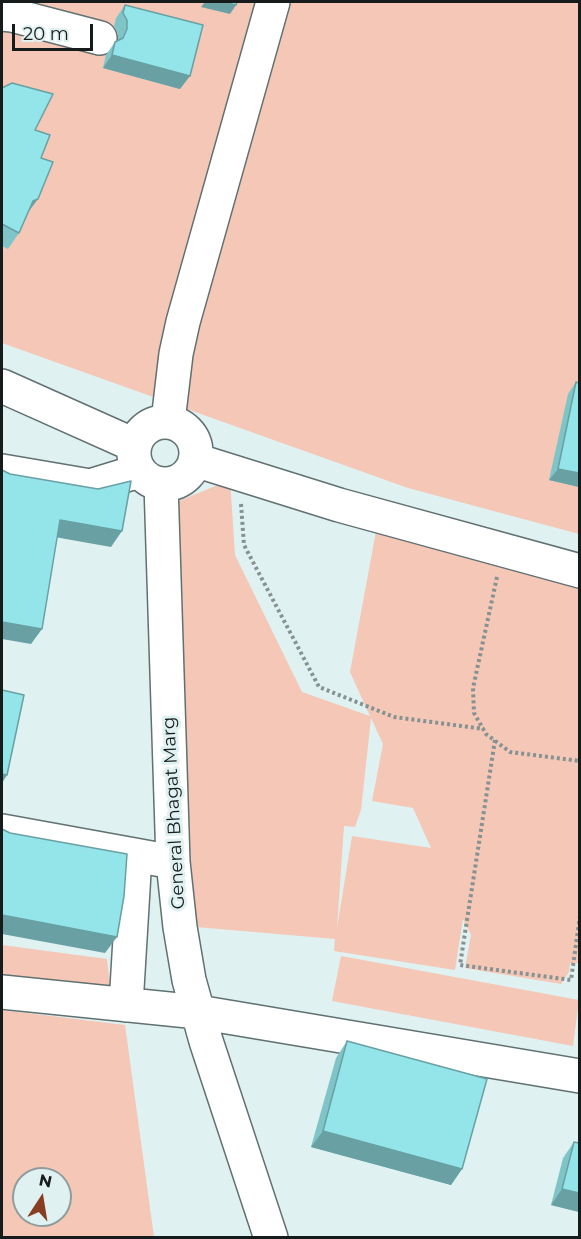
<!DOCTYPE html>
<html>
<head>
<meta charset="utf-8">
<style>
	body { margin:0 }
	#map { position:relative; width:581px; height:1239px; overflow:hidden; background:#e0f1f2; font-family:Montserrat,sans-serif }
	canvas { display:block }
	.frame { position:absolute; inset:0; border:3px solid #161c1c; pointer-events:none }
	.north { position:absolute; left:12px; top:1167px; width:60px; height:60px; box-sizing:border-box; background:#e0f1f2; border:2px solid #8f9c9c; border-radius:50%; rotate:12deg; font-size:16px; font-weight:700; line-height:24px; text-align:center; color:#161c1c }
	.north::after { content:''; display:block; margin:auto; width:21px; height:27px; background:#873e23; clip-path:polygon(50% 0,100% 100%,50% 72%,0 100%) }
	.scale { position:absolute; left:12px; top:24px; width:81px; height:27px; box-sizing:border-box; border:3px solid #161c1c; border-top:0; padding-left:8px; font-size:18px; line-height:21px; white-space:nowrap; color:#161c1c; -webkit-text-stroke:4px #e0f1f2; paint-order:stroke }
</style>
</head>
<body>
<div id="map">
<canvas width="581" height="1239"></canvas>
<div class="frame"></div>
<div class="north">N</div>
<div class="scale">20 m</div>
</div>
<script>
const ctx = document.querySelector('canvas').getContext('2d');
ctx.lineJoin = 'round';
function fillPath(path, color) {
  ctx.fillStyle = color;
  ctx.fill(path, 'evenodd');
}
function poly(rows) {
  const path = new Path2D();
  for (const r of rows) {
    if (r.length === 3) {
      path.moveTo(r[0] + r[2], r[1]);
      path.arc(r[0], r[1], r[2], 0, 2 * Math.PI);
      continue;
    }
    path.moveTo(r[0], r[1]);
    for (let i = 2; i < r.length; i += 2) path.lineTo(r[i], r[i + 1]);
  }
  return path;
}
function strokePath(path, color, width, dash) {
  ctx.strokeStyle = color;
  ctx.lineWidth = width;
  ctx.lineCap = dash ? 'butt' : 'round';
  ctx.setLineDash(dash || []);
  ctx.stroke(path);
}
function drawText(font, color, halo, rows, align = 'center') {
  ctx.font = font + ' Montserrat,sans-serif';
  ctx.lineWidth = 6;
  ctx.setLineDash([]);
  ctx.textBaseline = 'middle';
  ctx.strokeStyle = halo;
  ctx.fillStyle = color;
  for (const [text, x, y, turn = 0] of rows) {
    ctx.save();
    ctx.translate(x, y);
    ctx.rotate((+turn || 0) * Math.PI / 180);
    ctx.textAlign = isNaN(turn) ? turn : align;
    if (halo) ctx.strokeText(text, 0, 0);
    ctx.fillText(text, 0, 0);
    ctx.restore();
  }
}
const green = poly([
	[2,2,579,2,579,534,408,488,2,343],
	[230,480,235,555,302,692,370,716,350,672,377,526,579,581,580,963,570,963,569,972,561,984,465,968,471,935,463,919,455,970,334,951,335,939,196,927,181,738,179,501],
	[371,718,383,744,372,801,413,808,431,848,352,836,337,928,344,826,355,827,361,810],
	[2,945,107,959,112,1001,2,989],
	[341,956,579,1000,573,1046,332,1001],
	[2,1010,125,1025,154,1237,2,1237],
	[24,1179,60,1179,60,1215,24,1215]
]);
const path = poly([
	[241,504,244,545,319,687,394,717,484,729],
	[497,577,473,688,474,713,486,734,510,752,580,761],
	[495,740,460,965,571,980,580,916]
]);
const minor = poly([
	[2,14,12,15,100,38],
	[2,386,134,445],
	[168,421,176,354,183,322,273,2],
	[165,453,31],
	[195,460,339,505,580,571],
	[2,471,90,486,139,471],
	[161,484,173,862,180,927,189,980,206,1041,271,1238],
	[2,831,173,862],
	[2,992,198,1012,580,1076],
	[126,1005,135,856]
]);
const wall = poly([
	[125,5,180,89,103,68,106,55,115,42,118,40,118,34,114,26,116,18],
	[2,88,35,130,41,158,28,212,19,233,8,249,2,246],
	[576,382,579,487,549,480,568,394],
	[347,1041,462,1169,451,1185,311,1147,336,1058],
	[574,1142,579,1143,579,1212,551,1205,563,1158]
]);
const shadedWall = poly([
	[205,2,224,2,236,5,230,14,201,7],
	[112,55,190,76,180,89,103,68],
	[38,199,26,215,33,201],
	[558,469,579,473,579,487,549,480],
	[60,520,122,531,111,547,49,536],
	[2,622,42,629,31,644,2,639],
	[2,774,7,775,2,783],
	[2,915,117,937,105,953,2,934],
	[323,1131,462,1169,451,1185,311,1147],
	[562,1189,579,1193,579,1212,551,1205]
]);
const building = poly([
	[224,2,237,2,236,5,224,2],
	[125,5,203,25,190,76,112,55,115,42,123,38,127,29,127,20,123,13,125,5],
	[12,83,53,94,35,130,50,135,41,158,53,162,38,199,33,201,19,233,2,224,2,88,12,83],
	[576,382,579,383,579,473,558,469,576,382],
	[2,470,10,474,98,489,131,481,122,531,60,520,42,629,2,622,2,470],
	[2,690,24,695,7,775,2,774,2,690],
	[2,829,10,833,127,854,124,896,117,937,2,915,2,829],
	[347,1041,487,1079,462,1169,323,1131,347,1041],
	[574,1142,579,1143,579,1193,562,1189,574,1142]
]);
const streetNames = [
	["General Bhagat Marg",174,813,-93]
];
fillPath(green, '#f4c7b6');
strokePath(minor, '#617071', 36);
strokePath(path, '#869292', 4, [3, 3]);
strokePath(minor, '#fff', 33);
fillPath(wall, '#7fc5c8');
fillPath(shadedWall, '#68a0a3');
fillPath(building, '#94e5e9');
strokePath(building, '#68a0a3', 1.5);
drawText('18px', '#161c1c', '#e0f1f2', streetNames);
</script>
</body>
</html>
